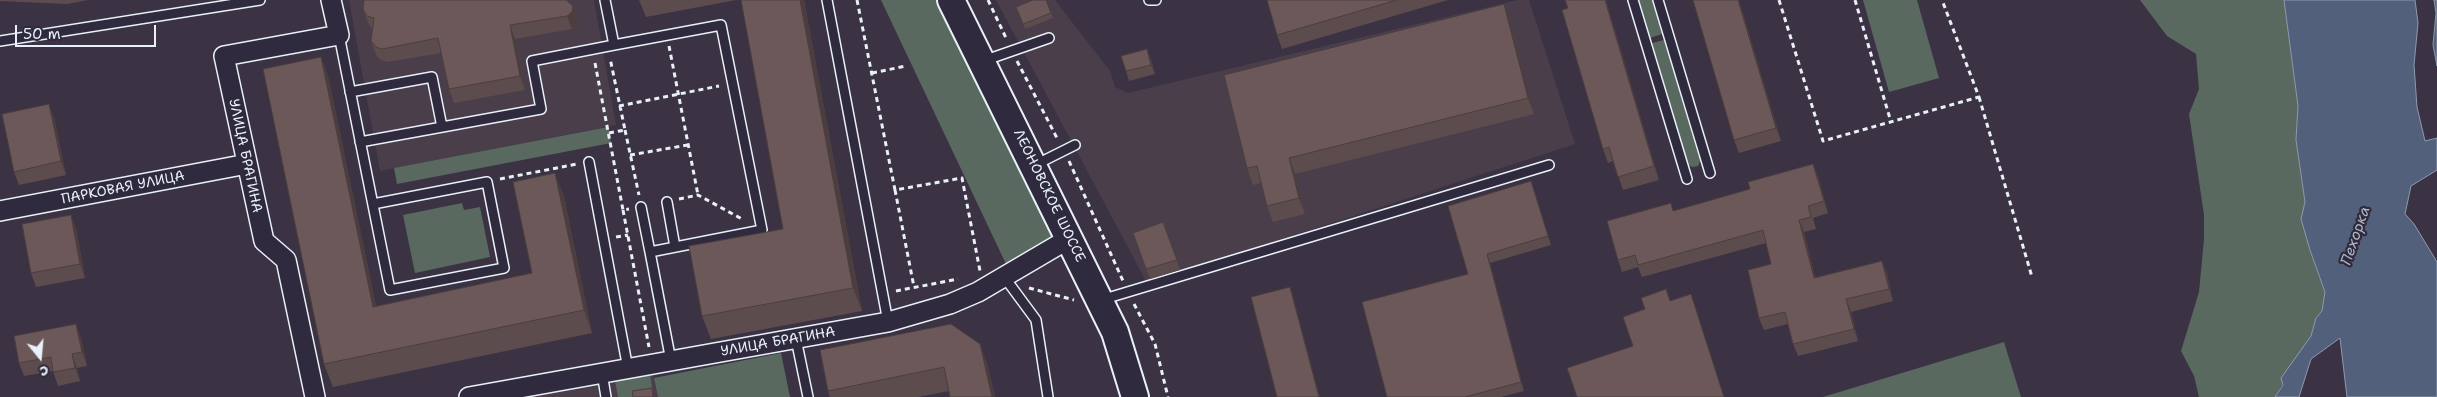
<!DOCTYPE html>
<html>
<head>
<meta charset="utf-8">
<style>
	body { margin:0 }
	#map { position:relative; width:2437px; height:397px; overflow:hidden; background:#3b3343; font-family:"Shantell Sans",sans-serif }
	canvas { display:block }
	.north { position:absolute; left:15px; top:332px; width:50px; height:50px; -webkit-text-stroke:4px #2f2a3d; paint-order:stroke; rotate:163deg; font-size:14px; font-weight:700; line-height:20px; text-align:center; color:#e8f1f8 }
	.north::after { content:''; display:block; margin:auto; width:18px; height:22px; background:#e8f1f8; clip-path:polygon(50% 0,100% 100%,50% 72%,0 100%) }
	.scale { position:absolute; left:15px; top:25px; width:141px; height:22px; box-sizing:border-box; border:2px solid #e8f1f8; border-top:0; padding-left:6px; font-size:15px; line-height:18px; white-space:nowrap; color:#e8f1f8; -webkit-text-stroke:4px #2f2a3d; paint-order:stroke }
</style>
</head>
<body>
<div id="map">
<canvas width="2437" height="397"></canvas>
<div class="north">С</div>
<div class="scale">50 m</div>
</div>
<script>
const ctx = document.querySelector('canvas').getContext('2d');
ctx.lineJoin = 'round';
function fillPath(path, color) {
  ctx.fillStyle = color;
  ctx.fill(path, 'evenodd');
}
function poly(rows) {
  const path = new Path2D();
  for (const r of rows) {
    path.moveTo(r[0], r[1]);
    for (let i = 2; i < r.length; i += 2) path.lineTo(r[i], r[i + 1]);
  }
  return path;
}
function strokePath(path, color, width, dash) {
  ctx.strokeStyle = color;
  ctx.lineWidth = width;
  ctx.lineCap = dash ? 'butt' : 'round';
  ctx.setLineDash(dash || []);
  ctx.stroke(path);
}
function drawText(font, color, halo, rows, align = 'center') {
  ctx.font = font + ' "Shantell Sans",sans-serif';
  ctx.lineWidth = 4.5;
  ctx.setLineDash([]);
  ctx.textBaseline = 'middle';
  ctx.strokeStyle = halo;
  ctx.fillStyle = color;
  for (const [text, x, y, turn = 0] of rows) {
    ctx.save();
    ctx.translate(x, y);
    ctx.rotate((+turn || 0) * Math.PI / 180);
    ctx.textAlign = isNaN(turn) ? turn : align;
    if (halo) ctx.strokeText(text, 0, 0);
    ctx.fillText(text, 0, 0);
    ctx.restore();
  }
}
const built = poly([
	[349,0,594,0,616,125,380,171],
	[996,0,1055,0,1110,71,1115,87,1128,93,1518,0,1529,0,1575,144,1147,283],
	[653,373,658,397,530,397]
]);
const green = poly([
	[881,0,941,0,1049,211,1053,239,1006,264],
	[1639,0,1652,0,1662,34,1650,38],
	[1863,0,1917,0,1939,78,1889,92],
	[2140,0,2284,0,2298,106,2296,140,2305,202,2302,219,2310,250,2325,292,2322,311,2316,318,2311,336,2275,397,2199,397,2194,376,2181,351,2199,292,2204,239,2204,215,2189,114,2199,89,2196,54,2167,36],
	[1664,40,1700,161,1698,166,1693,167,1688,165,1652,43],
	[608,127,611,143,397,184,394,168],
	[462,203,464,210,480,207,490,257,415,273,403,215],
	[2004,342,2021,397,1823,397],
	[781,353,790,397,658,397,654,378],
	[650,374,653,393,634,397,618,397,615,381]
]);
const water = poly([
	[2284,0,2415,0,2418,23,2414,65,2417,107,2425,141,2437,138,2437,170,2411,186,2405,214,2414,224,2437,262,2437,397,2347,397,2340,338,2311,359,2299,397,2275,397,2283,385,2281,378,2311,336,2316,318,2322,311,2325,292,2310,250,2301,219,2305,202,2296,140,2298,106,2284,0],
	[2434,0,2437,0,2437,66,2433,45,2436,13,2434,0]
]);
const path = poly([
	[857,0,895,190,962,178,980,271],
	[988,0,1007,40],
	[1779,0,1823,141,1979,97,1942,0],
	[1855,0,1891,122],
	[669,46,698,195],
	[1017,61,1058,140],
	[595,63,623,210,629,209],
	[872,73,906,66],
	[1979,97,2032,277],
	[619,106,719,86],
	[625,130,639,195],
	[609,133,625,130,610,58],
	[630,155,688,145],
	[1069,161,1123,281],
	[500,179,577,164],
	[895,190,914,287],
	[679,199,698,195,742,219],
	[623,210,649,347],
	[616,237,628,235],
	[1029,288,1074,300],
	[896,291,958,279],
	[1134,304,1155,344,1168,397]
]);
const lane = poly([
	[605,0,614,45,721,25,762,230,650,252,671,361],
	[827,0,888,322],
	[1149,0,1156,0],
	[1633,0,1687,179],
	[1658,0,1710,173],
	[339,35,390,290,504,268,487,182,373,204],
	[0,41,260,0],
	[983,61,1049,38],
	[350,92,432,77,442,127],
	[360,142,541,109,532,61,614,45],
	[589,162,628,369],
	[1035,165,1075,145],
	[667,202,675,247],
	[641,207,650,252],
	[1005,278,1036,320,1048,397],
	[1101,300,1549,165],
	[796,339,808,397],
	[602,373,606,397]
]);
const street = poly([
	[0,211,247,164],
	[315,397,286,260,264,241,224,56,339,35,331,0],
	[469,397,888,322,950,304,978,292,1070,238]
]);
const secondary = poly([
	[951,0,1115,332,1135,397]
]);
const wall = poly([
	[0,0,88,0,67,4,0,1],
	[366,0,568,0,567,1,578,20,577,26,572,29,515,39,525,90,454,103,449,89,441,53,387,62,381,60,376,55,371,41,373,30,368,23,363,9],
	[639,0,736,0,646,17],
	[804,0,862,311,711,339,702,316,783,229],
	[1046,0,1053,18,1025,29,1016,7],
	[1267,0,1448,0,1282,49,1277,35],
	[1606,0,1659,180,1623,190,1613,161,1608,163,1603,149,1568,8],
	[1693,0,1739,0,1781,141,1739,153,1734,140],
	[1510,21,1534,114,1295,174,1305,214,1273,222,1267,206,1261,183,1253,185,1247,168],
	[321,57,329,80,376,306,532,273,564,196,592,333,333,387,324,364],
	[1151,59,1155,74,1129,81,1126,71],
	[54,117,66,175,19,185,14,172],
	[1818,176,1828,213,1813,218,1816,229,1804,232,1815,277,1887,273,1893,301,1851,312,1858,341,1798,356,1793,344,1788,324,1764,330,1759,318,1771,264,1766,243,1642,277,1638,267,1622,272,1618,260,1673,211],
	[1534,190,1551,245,1490,263,1524,391,1501,397,1387,397,1468,274],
	[1163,222,1180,270,1150,279,1133,233],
	[76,228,85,278,36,287,31,273],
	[81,338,87,366,77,368,80,381,58,386,53,371,24,376,19,363],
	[980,344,988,367,995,397,950,397,949,391,918,397,830,397,828,391]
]);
const shadedWall = poly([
	[800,0,804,0,862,311,853,288],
	[1605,0,1606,0,1659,180,1654,166],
	[1738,0,1739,0,1781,141,1776,128],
	[1504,4,1510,21,1534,114,1528,98],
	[573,6,578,20,577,26,572,29,567,16],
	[510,25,515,39,525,90,520,76],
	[1147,49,1151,59,1155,74,1151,65],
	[321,57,329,80,381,330,373,307],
	[49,104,54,117,66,175,61,161],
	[1289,158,1295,174,1305,214,1299,198],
	[1813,164,1818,176,1828,213,1824,201],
	[555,173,564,196,592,333,584,310],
	[71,215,76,228,85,278,80,264],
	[1799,220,1804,232,1818,290,1814,278],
	[1487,254,1490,263,1524,391,1521,382],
	[1882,261,1887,273,1893,301,1889,289],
	[1290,287,1292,292,1320,397,1319,397],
	[1846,299,1851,312,1858,341,1854,329],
	[76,324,81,338,87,366,82,352],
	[980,344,988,367,995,397,992,397],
	[72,354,77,368,80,381,75,368]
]);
const building = poly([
	[364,0,566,0,573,6,572,12,567,16,510,25,520,76,449,89,438,38,382,49,376,47,371,41,374,18,367,16,363,9,364,0],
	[741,0,800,0,853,288,702,316,689,246,783,229,741,0],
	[1033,0,1046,0,1051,13,1023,24,1016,7,1033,0],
	[1267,0,1397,0,1277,35,1267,0],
	[1565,0,1605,0,1654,166,1618,177,1609,147,1603,149,1562,10,1568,8,1565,0],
	[1693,0,1738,0,1776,128,1734,140,1693,0],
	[1504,4,1528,98,1289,158,1299,198,1267,206,1257,166,1247,168,1224,75,1504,4],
	[1147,49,1151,65,1126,71,1121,56,1147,49],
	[321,57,373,307,532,273,513,182,555,173,584,310,324,364,263,69,321,57],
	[49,104,61,161,14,172,2,114,49,104],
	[1813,164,1824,201,1808,206,1811,217,1799,220,1814,278,1882,261,1889,289,1846,299,1854,329,1793,344,1785,312,1759,318,1748,270,1771,264,1763,230,1638,265,1635,255,1618,260,1607,221,1671,203,1673,211,1750,189,1748,182,1813,164],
	[1531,181,1548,236,1487,254,1521,382,1465,397,1387,397,1362,302,1468,274,1448,206,1531,181],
	[71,215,80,264,31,273,22,224,71,215],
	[1163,222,1177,260,1146,269,1133,233,1163,222],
	[1290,287,1319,397,1277,397,1251,297,1290,287],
	[1666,289,1670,301,1691,294,1724,397,1577,397,1567,368,1633,346,1623,317,1645,309,1641,298,1666,289],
	[76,324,82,352,72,354,75,368,53,372,51,357,19,363,14,336,76,324],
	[951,324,980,344,992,397,950,397,944,367,828,391,820,350,951,324],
	[652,388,653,397,633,397,632,391,652,388]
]);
const streetNames = [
	["УЛИЦА БРАГИНА",245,156,78],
	["ПАРКОВАЯ УЛИЦА",123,188,-11],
	["ЛЕОНОВСКОЕ ШОССЕ",1049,196,64],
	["УЛИЦА БРАГИНА",778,342,-10]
];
const waterNames = [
	["Пехорка",2356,236,-71]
];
fillPath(built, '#4a3e4a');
fillPath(green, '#596960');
fillPath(water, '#53607c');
strokePath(water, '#8f9aae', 1);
strokePath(lane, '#e8f1f8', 12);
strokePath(street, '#e8f1f8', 22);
strokePath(secondary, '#e8f1f8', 30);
strokePath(path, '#e8f1f8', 3, [5, 4]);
strokePath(lane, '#2f2a3d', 9);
strokePath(street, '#2f2a3d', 19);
strokePath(secondary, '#2f2a3d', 26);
fillPath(wall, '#5d4c4d');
fillPath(shadedWall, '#4c3e3e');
fillPath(building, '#6c5859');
strokePath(building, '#4c3e3e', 1);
drawText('14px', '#e8f1f8', '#2f2a3d', streetNames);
drawText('italic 15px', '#acb7c6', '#2f2a3d', waterNames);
</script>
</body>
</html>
